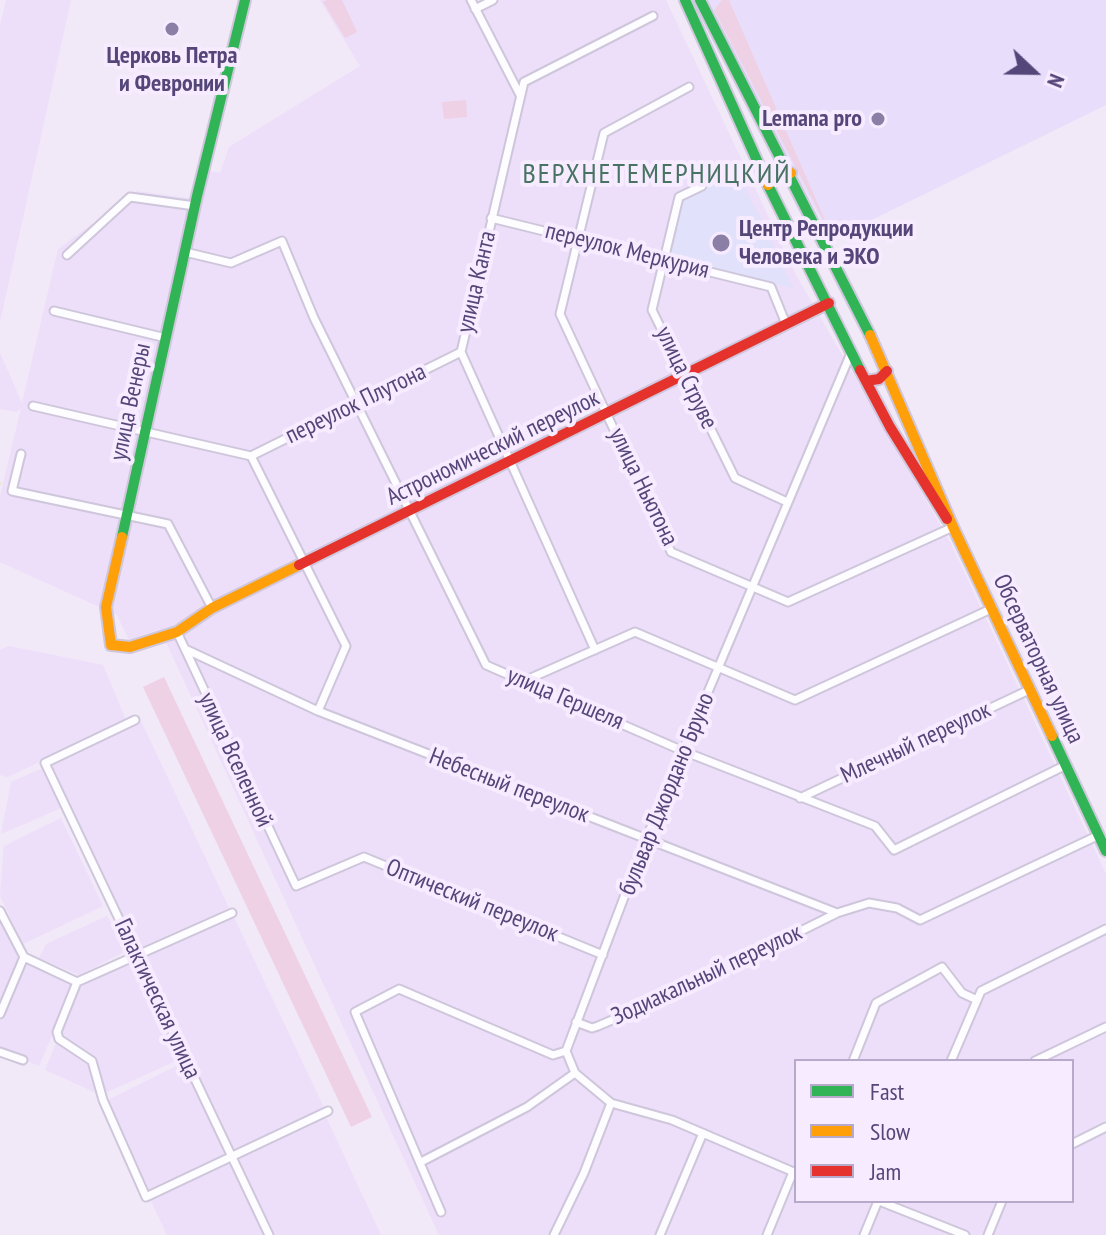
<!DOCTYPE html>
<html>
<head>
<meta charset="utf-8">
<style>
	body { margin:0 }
	#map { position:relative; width:1106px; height:1235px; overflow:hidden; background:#f1e8f8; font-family:"PT Sans Narrow",sans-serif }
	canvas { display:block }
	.legend { position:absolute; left:794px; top:1059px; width:280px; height:144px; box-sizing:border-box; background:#f6ebff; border:2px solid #b6a9c9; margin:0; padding:10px 14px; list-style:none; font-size:24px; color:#554679 }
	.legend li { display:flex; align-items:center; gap:16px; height:40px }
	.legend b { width:40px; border:2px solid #b6a9c9 }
	.north { position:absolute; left:994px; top:32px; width:80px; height:80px; -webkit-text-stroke:6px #f6ebff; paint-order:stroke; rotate:112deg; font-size:22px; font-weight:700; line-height:32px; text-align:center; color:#554679 }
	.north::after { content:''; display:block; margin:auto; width:28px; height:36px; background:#554679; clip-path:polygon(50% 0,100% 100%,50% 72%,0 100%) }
</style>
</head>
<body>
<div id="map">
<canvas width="1106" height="1235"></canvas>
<ul class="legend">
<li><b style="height:10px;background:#30b455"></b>Fast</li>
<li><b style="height:10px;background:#ff9f0a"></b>Slow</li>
<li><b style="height:10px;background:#e5322d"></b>Jam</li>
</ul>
<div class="north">N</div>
</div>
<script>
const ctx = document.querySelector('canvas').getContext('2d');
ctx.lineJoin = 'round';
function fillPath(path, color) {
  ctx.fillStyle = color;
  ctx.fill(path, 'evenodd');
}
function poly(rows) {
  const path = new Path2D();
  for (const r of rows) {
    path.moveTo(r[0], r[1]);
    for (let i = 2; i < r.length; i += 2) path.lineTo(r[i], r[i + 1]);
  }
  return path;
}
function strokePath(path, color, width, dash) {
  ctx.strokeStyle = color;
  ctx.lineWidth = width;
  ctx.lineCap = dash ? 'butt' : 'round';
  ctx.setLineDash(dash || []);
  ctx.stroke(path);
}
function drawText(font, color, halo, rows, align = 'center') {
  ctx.font = font + ' "PT Sans Narrow",sans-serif';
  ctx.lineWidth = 8;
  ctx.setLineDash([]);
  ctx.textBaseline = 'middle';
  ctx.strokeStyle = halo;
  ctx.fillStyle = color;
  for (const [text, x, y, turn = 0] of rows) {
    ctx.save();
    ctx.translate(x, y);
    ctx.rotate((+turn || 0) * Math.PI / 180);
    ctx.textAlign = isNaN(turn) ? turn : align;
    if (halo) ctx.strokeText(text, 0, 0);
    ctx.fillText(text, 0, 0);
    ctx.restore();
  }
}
const residential = poly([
	[6,0,71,0,0,322,0,26],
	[320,0,666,0,796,275,950,542,1106,874,1106,1235,439,1235,160,629,129,640,117,615,0,562,0,496,21,408,17,412,0,409,0,353,22,403,58,249,137,191,195,199,201,170,220,173,229,147,360,66],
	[796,1061,1072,1061,1072,1201,796,1201],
	[9,646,103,665,126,720,8,777,0,775,0,650],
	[141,721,229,908,136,950,46,766],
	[43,768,61,808,1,834,11,782],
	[61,818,103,906,23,944,0,896,4,846],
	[232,913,325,1110,232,1154,143,957],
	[107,916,126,951,79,975,39,958,46,944],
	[0,917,21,957,0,1007],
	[136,956,182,1058,101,1095,45,1070,80,986],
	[24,961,74,984,39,1066,0,1050,0,1021],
	[182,1063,227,1155,150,1192,108,1100],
	[326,1117,381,1235,271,1235,235,1159],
	[230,1162,265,1235,167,1235,150,1199]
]);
const commercial = poly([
	[707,0,1106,0,1106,105,839,236,830,236,737,66]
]);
const medical = poly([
	[735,169,765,227,793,288,666,258,680,199]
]);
const green = poly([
	[327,0,342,0,357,32,345,38,323,2],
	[722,0,729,0,835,243,714,10],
	[466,100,467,117,444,119,442,102],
	[164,677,372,1117,351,1127,143,687]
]);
const stream = poly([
	[0,484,1,483]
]);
const street = poly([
	[471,0,520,95],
	[475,9,493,0],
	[689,87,604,133,560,314,671,552,788,602,953,527],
	[702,186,679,197,652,310,735,478,787,502],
	[491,218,771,287,786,324],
	[185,252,231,263,282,241,314,318,486,665,683,751,875,826,894,850,1066,765],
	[67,255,130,197,195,206],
	[54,311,166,338],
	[33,406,251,456,346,646,318,711],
	[21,454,12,491,168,524,212,608],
	[251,456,461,352],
	[177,632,296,886,364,857,603,955],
	[185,649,318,711,837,913],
	[595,650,461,352,524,82,653,16],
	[524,681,635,632,795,700,993,608],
	[135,720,45,763,269,1235],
	[800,798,1031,689],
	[0,911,24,957],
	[232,913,77,982,57,1032,59,1039,92,1061,103,1100,146,1197,328,1111],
	[24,957,77,982],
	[0,1014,24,957],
	[576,1022,592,1028,598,1026,678,992,837,913,869,903,897,908,920,920,1099,835],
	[0,1052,23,1060],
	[853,1061,876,1003,942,967,962,993,975,999],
	[951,1061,981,991,1106,929],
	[1035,1061,1106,1027],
	[1072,1144,1106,1127],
	[421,1162,527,1107,575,1073],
	[796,1173,672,1120,611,1103,575,1073,566,1051,646,839,851,353],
	[879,1201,965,1235],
	[441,1212,355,1012,399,989,553,1055,566,1051],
	[554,1235,584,1173,611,1103],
	[660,1235,703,1133],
	[767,1235,793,1172],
	[864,1235,878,1201],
	[988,1235,1002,1201]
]);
const fast = poly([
	[685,0,768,185,860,370],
	[700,0,870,335],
	[122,537,197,196,245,0],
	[1052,736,1106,851]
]);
const slow = poly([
	[768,185,777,175,791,173],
	[870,335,953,527,1052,736],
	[122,537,106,607,111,645,130,647,177,632,212,608,299,565]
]);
const jam = poly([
	[860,370,890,427,947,519],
	[866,381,879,379,887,371],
	[299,565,829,303]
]);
const markers = [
	[172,29,8,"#8c7fa5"],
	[878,119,8,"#8c7fa5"],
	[721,243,10,"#8c7fa5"]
];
const poiNames = [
	["Церковь Петра",172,56],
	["и Февронии",172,84],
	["Lemana pro",862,119,"right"],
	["Центр Репродукции",739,229,"left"],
	["Человека и ЭКО",739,257,"left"]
];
const streetNames = [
	["переулок Меркурия",627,251,14],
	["улица Канта",477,282,-77],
	["улица Струве",686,378,64],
	["улица Венеры",131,402,-78],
	["переулок Плутона",356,404,-26],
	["Астрономический переулок",493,448,-26],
	["улица Ньютона",643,487,64],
	["Обсерваторная улица",1038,659,65],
	["улица Гершеля",565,699,23],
	["Млечный переулок",916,743,-25],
	["улица Вселенной",235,760,65],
	["Небесный переулок",509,786,21],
	["бульвар Джордано Бруно",667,794,-68],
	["Оптический переулок",472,901,22],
	["Зодиакальный переулок",707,975,-25],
	["Галактическая улица",157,999,65]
];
const quarterNames = [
	["ВЕРХНЕТЕМЕРНИЦКИЙ",657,175]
];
fillPath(residential, '#eddefa');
fillPath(commercial, '#e8defc');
fillPath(medical, '#e1e1fb');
fillPath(green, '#efd1e5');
strokePath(stream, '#e9e9c9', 2);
strokePath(street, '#cec6da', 11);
strokePath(fast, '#cfc7dc', 14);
strokePath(slow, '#cfc7dc', 14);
strokePath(jam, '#cfc7dc', 14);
strokePath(street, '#fdfcfe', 7);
strokePath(fast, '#30b455', 10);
strokePath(slow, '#ff9f0a', 10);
strokePath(jam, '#e5322d', 10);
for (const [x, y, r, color] of markers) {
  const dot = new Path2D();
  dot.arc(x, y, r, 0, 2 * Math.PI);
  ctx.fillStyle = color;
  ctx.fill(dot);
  strokePath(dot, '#f6ebff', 3);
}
drawText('bold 24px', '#554679', '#f6ebff', poiNames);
drawText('24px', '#554679', '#f6ebff', streetNames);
ctx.letterSpacing = '2px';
drawText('28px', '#487362', '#f6ebff', quarterNames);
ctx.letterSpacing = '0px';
</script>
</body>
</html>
